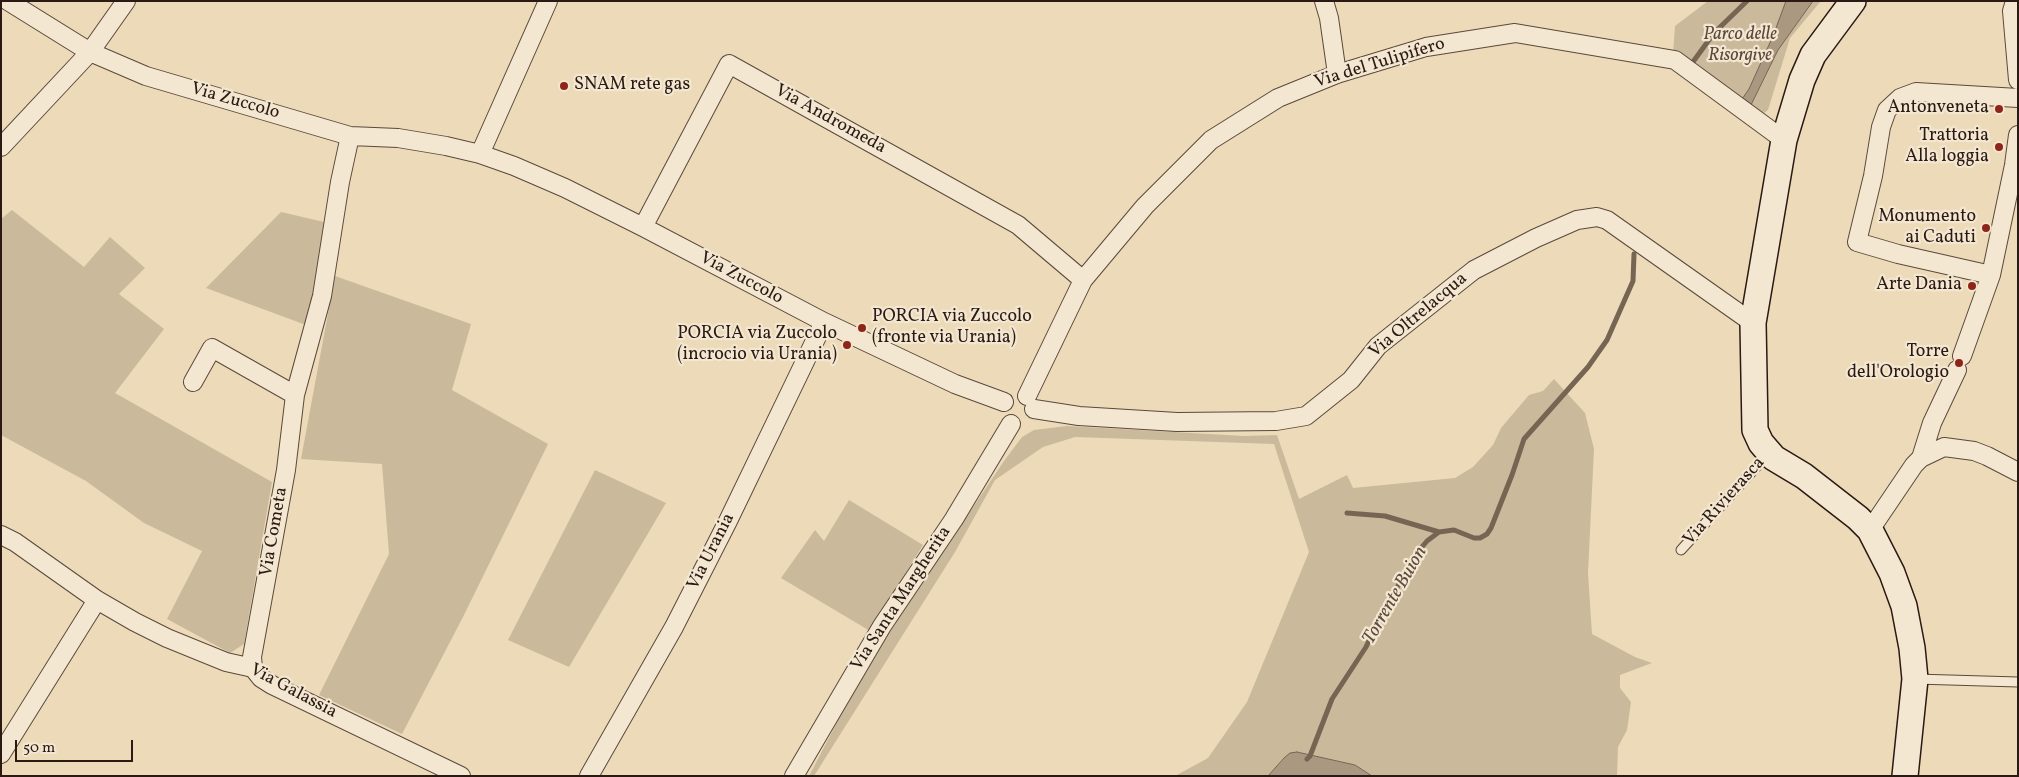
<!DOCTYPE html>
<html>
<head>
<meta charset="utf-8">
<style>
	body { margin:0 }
	#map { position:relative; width:2019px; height:777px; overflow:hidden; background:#ecdab8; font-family:Vollkorn,serif }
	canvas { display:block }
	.frame { position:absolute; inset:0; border:2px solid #2b1913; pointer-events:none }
	.scale { position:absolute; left:15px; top:740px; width:118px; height:22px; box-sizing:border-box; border:2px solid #2b1913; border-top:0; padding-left:6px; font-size:15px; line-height:18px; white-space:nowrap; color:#2b1913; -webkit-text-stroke:4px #f3e7d1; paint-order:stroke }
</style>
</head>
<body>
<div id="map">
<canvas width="2019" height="777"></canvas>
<div class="frame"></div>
<div class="scale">50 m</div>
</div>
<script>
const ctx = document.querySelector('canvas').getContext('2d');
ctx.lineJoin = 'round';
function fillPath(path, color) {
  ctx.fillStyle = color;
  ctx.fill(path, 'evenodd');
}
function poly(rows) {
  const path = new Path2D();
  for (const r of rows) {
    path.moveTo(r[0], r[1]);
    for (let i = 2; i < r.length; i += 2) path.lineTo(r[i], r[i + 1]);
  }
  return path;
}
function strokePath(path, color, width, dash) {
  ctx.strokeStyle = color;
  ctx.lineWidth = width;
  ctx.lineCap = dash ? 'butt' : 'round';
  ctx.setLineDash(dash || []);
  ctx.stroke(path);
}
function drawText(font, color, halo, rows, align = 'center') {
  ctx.font = font + ' Vollkorn,serif';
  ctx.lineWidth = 4.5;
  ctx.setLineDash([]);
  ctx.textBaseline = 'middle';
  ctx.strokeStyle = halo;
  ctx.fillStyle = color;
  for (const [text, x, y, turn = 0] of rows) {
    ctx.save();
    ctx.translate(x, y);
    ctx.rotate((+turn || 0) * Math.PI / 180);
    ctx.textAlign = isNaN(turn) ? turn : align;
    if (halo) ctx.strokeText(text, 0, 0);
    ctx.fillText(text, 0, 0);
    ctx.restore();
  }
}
const green = poly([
	[1708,1,1821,1,1790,38,1768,110,1760,116,1673,53,1675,26],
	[12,210,84,267,110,237,145,268,119,294,164,329,115,393,272,482,244,644,230,653,167,619,202,551,144,523,86,481,1,435,1,219],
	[281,212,324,222,313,296,306,325,206,288],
	[335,276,471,324,452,390,548,444,463,617,402,734,319,695,389,554,382,464,301,459],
	[1554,379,1585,413,1594,449,1588,573,1592,634,1635,657,1652,663,1620,675,1620,688,1631,702,1627,730,1618,747,1617,776,1372,776,1355,765,1297,752,1284,758,1268,776,1175,776,1208,758,1247,702,1309,552,1274,444,1075,437,1043,447,995,480,955,552,814,776,809,776,866,667,1004,461,1022,437,1034,430,1067,426,1244,436,1277,435,1299,499,1347,475,1353,488,1455,478,1473,467,1493,445,1501,428,1529,395,1543,391],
	[595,470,666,503,569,667,508,640],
	[849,500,923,545,870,631,781,578,815,530,824,541]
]);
const water = poly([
	[1786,1,1813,1,1778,50,1749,109,1740,102,1749,89,1773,36,1786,1],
	[1297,752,1355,765,1372,776,1268,776,1284,758,1290,753,1297,752]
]);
const stream = poly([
	[1690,66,1714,33,1747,1],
	[1347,513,1385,516,1439,532],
	[1307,759,1310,756,1332,699,1366,647,1380,617,1417,553,1427,541,1439,532,1454,530,1474,538,1480,538,1487,534,1491,528,1512,475,1524,439,1588,367,1607,340,1633,281,1634,254]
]);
const lane = poly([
	[1681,550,1768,454],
	[1915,679,2018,682]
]);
const street = poly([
	[8,1,90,52,146,76,350,136,398,138,446,146,480,154,514,166,565,188,643,227,824,322,955,384,1004,402],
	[1324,1,1329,18,1337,74],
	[2015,1,2012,11,2018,80],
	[1,147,90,52,126,1],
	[480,154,548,1],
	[643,227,729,64,1018,225,1083,280],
	[1991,275,1898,254,1857,242,1873,176,1881,127,1887,110,1900,98,1916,92,2018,98],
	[1962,356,1991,275,2014,165,2018,135],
	[193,382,212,348,295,395],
	[1027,396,1083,280,1145,206,1211,140,1278,98,1337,74,1426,47,1515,33,1675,60,1784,140],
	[1034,409,1079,416,1177,422,1276,421,1306,416,1351,380,1378,346,1474,270,1536,238,1577,220,1597,217,1607,220,1753,323],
	[1921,458,1932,423,1957,370],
	[1870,530,1914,465,1921,458,1944,447,1974,451,1987,456,2018,472],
	[1,535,15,542,97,600,135,622,167,638,226,662,253,668,261,678,272,685,461,776],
	[253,668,252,657,286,470,295,395,322,296,340,182,350,136],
	[1,754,97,600],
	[589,776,674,627,728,521,824,322],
	[794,776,882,626,954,519,1011,424]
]);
const secondary = poly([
	[1853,1,1813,55,1802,80,1784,140,1753,323,1755,430,1761,443,1774,458,1804,476,1858,518,1870,530,1892,573,1904,606,1912,648,1915,679,1905,776]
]);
const markers = [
	[564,86,5,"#8f2418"],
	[1999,109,5,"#8f2418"],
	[1999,147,5,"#8f2418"],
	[1986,228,5,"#8f2418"],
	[1972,286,5,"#8f2418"],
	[862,328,5,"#8f2418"],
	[847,345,5,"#8f2418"],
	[1959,363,5,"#8f2418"]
];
const parkNames = [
	["Parco delle",1740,36],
	["Risorgive",1740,57]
];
const streetNames = [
	["Via del Tulipifero",1380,64,-17],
	["Via Zuccolo",235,102,16],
	["Via Andromeda",830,120,29],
	["Via Zuccolo",741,279,28],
	["Via Oltrelacqua",1419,316,-40],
	["Via Rivierasca",1725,502,-48],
	["Via Cometa",275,532,-80],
	["Via Urania",712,552,-63],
	["Via Santa Margherita",902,599,-57],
	["Via Galassia",293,692,28]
];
const poiNames = [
	["SNAM rete gas",574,86,"left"],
	["Antonveneta",1989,109],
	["Trattoria",1989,137],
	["Alla loggia",1989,158],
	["Monumento",1976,218],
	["ai Caduti",1976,239],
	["Arte Dania",1962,286],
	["PORCIA via Zuccolo",872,318,"left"],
	["(fronte via Urania)",872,339,"left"],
	["PORCIA via Zuccolo",837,335],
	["(incrocio via Urania)",837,356],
	["Torre",1949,353],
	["dell'Orologio",1949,374]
];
const waterNames = [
	["Torrente Buion",1396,596,-60]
];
fillPath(green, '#cbb99c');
fillPath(water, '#aa9880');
strokePath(water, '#776554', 1);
strokePath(stream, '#776554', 5);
strokePath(lane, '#5b493c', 11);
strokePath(street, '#5b493c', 20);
strokePath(secondary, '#2b1913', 28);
strokePath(lane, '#f3e7d1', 9);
strokePath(street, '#f3e7d1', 18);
strokePath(secondary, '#f3e7d1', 25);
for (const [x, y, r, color] of markers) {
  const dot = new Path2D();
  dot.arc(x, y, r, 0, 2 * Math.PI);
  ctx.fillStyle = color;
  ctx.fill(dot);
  strokePath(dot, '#f3e7d1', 2);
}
drawText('italic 18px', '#5b493c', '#f3e7d1', parkNames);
drawText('18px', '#2b1913', '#f3e7d1', streetNames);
drawText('18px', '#2b1913', '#f3e7d1', poiNames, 'right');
drawText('italic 19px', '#5e4c3f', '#f3e7d1', waterNames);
</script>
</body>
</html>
